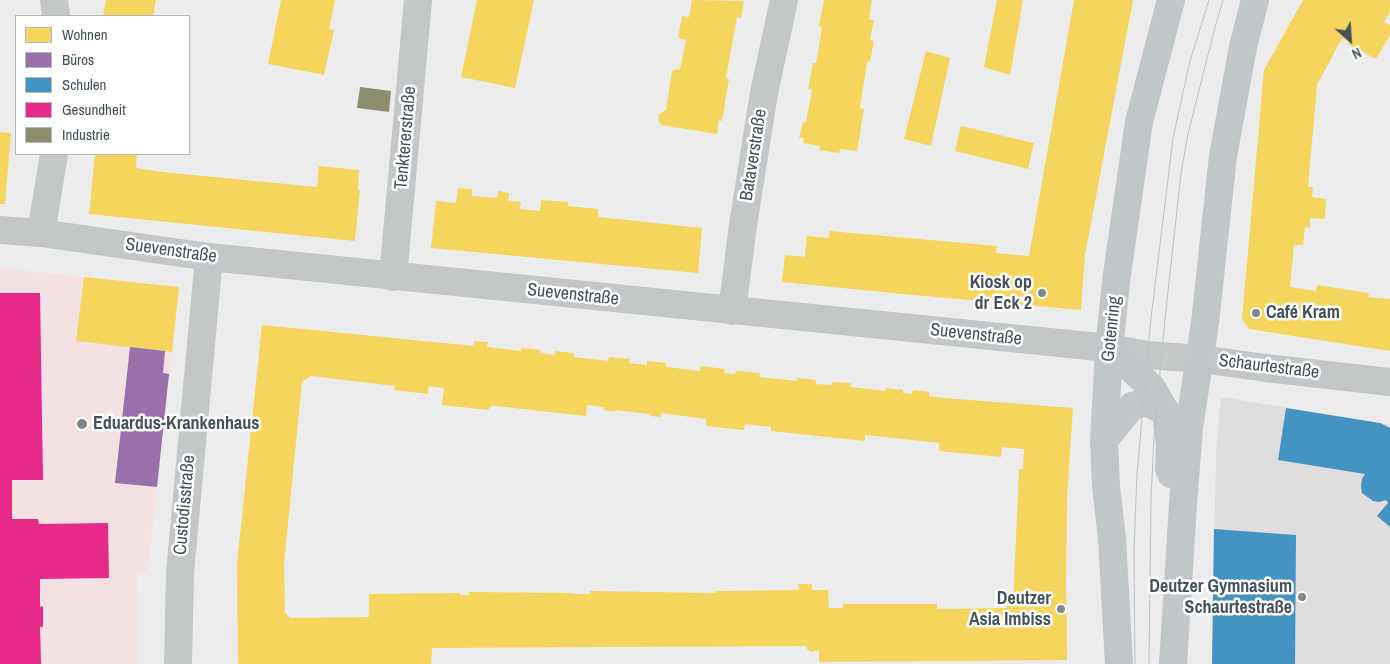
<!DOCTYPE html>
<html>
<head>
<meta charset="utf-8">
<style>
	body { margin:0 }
	#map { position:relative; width:1390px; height:664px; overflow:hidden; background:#edecec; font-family:"Archivo Narrow",sans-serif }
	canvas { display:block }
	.legend { position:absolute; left:15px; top:15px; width:175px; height:140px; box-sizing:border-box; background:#fff; border:1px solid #b4babc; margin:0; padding:6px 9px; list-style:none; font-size:15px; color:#445258 }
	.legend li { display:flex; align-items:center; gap:10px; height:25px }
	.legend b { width:25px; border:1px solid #b4babc }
	.north { position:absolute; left:1325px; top:15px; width:50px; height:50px; -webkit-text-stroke:4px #fff; paint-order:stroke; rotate:154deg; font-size:14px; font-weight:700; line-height:20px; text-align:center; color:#445258 }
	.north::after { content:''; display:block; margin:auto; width:18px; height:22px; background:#445258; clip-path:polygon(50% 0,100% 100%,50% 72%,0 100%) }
</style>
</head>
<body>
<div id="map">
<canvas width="1390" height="664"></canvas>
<ul class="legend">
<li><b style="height:14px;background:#f6d55c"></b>Wohnen</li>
<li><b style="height:14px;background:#9970ab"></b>Büros</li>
<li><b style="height:14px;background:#4393c3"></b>Schulen</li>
<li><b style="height:14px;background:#e7298a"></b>Gesundheit</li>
<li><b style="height:14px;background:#8c8c6e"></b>Industrie</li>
</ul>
<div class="north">N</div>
</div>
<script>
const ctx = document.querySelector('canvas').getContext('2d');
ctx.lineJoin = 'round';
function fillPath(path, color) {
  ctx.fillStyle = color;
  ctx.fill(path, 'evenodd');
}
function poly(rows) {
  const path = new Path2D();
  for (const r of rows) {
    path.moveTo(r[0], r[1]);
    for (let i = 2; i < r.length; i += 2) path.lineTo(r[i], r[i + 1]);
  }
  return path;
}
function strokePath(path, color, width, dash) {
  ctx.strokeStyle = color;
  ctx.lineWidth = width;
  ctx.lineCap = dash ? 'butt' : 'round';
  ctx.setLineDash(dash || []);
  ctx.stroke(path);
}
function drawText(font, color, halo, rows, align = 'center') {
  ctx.font = font + ' "Archivo Narrow",sans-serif';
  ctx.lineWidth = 5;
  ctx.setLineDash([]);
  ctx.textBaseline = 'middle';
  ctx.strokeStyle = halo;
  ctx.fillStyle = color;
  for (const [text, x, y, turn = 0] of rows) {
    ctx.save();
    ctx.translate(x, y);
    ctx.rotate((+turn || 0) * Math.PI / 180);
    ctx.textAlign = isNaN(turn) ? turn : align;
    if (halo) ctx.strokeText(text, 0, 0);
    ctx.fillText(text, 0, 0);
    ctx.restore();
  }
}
const education = poly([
	[1221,397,1390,425,1390,664,1212,664,1216,453]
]);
const medical = poly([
	[0,268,179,287,149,560,146,572,137,576,138,664,0,664]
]);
const homes = poly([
	[106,0,156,0,153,16,103,16],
	[281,0,335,0,329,29,334,30,324,75,268,64],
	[477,0,534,0,515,88,461,77],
	[692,0,744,1,741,18,737,17,726,78,729,79,722,121,719,120,717,134,661,125,658,120,659,114,666,110,672,71,676,69,680,70,686,40,678,38,682,16,689,17],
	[824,0,872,0,869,19,874,20,870,40,874,41,870,62,867,62,860,108,864,109,857,151,840,149,839,153,819,150,820,146,803,143,804,138,799,138,803,122,806,122,812,90,808,89,813,63,816,63,818,53,822,27,819,26],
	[997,0,1023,0,1010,75,984,67],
	[1074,0,1133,0,1085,255,1081,310,903,294,782,282,785,255,805,257,807,236,829,238,830,231,997,246,996,253,1029,256],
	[1303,0,1390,0,1390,12,1384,22,1390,25,1390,35,1376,59,1348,44,1349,42,1342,38,1317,85,1308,187,1313,187,1312,197,1326,199,1325,219,1310,218,1310,228,1305,227,1303,245,1294,245,1290,287,1316,291,1317,285,1369,293,1368,297,1390,299,1390,351,1249,329,1242,319,1264,70],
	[926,51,950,58,931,146,904,139],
	[961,126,1034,143,1028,169,955,151],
	[0,132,11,133,5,204,0,204],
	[95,154,137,154,136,168,162,172,317,187,319,166,359,170,358,190,360,190,355,241,89,214],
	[458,188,472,189,472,196,497,198,498,191,509,193,508,201,521,202,520,209,540,211,541,200,568,202,568,206,598,209,598,217,702,228,698,273,431,248,436,201,456,203],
	[84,277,179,287,172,352,76,341],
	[262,325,474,346,474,341,488,342,487,347,521,351,521,348,541,350,540,353,555,355,555,351,574,353,574,357,608,361,609,357,630,359,629,363,647,365,647,361,666,363,666,367,684,369,700,371,701,366,725,369,724,373,735,374,736,371,760,373,759,377,797,381,797,378,816,380,816,384,832,385,832,382,851,383,850,387,886,391,886,388,903,390,903,393,912,394,913,390,929,392,929,396,944,398,1073,408,1067,498,1066,582,1067,660,819,662,819,650,811,652,807,649,806,646,432,648,431,664,238,664,237,564],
	[311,376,395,386,394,390,428,394,429,386,444,388,442,405,488,410,492,405,496,406,586,416,587,405,604,407,603,410,615,412,615,410,650,414,650,416,661,417,661,413,706,419,706,426,744,430,745,424,771,427,771,431,865,441,865,435,939,443,939,451,1001,457,1002,447,1024,449,1023,469,1019,469,1013,605,1007,604,1007,608,937,609,937,604,843,604,843,608,829,608,828,590,812,590,812,584,798,584,799,590,715,591,715,593,590,591,590,594,573,594,572,593,469,592,469,595,460,595,460,593,369,594,369,617,290,618,285,612,284,564,302,382]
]);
const offices = poly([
	[130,347,165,351,163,373,169,374,157,487,115,483]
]);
const schools = poly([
	[1286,408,1380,423,1390,428,1390,527,1377,516,1388,503,1386,500,1379,502,1373,501,1362,493,1361,486,1362,479,1365,474,1278,460],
	[1214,529,1296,535,1295,664,1212,664]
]);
const health = poly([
	[0,293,40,293,43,480,12,480,12,519,38,519,39,524,108,523,109,578,40,579,40,607,43,606,43,627,40,627,41,664,0,664]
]);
const industry = poly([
	[360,87,391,91,389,112,357,108]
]);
const minor = poly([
	[54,0,56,16],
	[0,230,41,233,209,257,1109,348,1147,355,1201,359,1266,368,1390,382],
	[41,233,54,154],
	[393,277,418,0],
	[732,311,743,225,764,93,784,0],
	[178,664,180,573,209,257]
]);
const major = poly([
	[1109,348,1152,388,1166,412,1170,445,1169,468,1171,474],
	[1104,440,1132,406,1147,402,1166,412],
	[1119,664,1112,538,1106,486,1104,440,1109,348,1117,274,1139,122,1171,0],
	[1173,664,1183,504,1189,428,1205,323,1223,156,1243,47,1255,0]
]);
const tram = poly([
	[1135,664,1134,549,1137,474,1151,318,1173,138,1190,61,1209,0],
	[1149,664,1151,499,1154,437,1165,319,1181,173,1188,134,1215,27,1223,0]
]);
const markers = [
	[1042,293,5,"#7f888c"],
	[1256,313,5,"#7f888c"],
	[82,424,6,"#7f888c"],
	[1302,597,5,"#7f888c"],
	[1061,609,5,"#7f888c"]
];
const streetNames = [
	["Tenktererstraße",406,138,-85],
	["Bataverstraße",754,155,-81],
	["Suevenstraße",171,251,8],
	["Suevenstraße",573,295,6],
	["Gotenring",1112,329,-84],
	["Suevenstraße",976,335,6],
	["Schaurtestraße",1269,367,7],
	["Custodisstraße",185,505,-85]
];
const poiNames = [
	["Kiosk op",1032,283],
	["dr Eck 2",1032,304],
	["Café Kram",1266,313,"left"],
	["Eduardus-Krankenhaus",93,424,"left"],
	["Deutzer Gymnasium",1292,587],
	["Schaurtestraße",1292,608],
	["Deutzer",1051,599],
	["Asia Imbiss",1051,620]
];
fillPath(education, '#dfddde');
fillPath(medical, '#f4e2e3');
fillPath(homes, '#f6d55c');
fillPath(offices, '#9970ab');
fillPath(schools, '#4393c3');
fillPath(health, '#e7298a');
fillPath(industry, '#8c8c6e');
strokePath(minor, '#c3c7c8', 28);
strokePath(major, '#c1c6c8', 28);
strokePath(tram, '#bfc2c3', 1);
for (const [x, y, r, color] of markers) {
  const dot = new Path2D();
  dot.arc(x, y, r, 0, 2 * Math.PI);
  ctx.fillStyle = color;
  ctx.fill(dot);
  strokePath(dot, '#fff', 2);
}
drawText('18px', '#445258', '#fff', streetNames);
drawText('bold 18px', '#445258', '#fff', poiNames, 'right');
</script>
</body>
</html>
